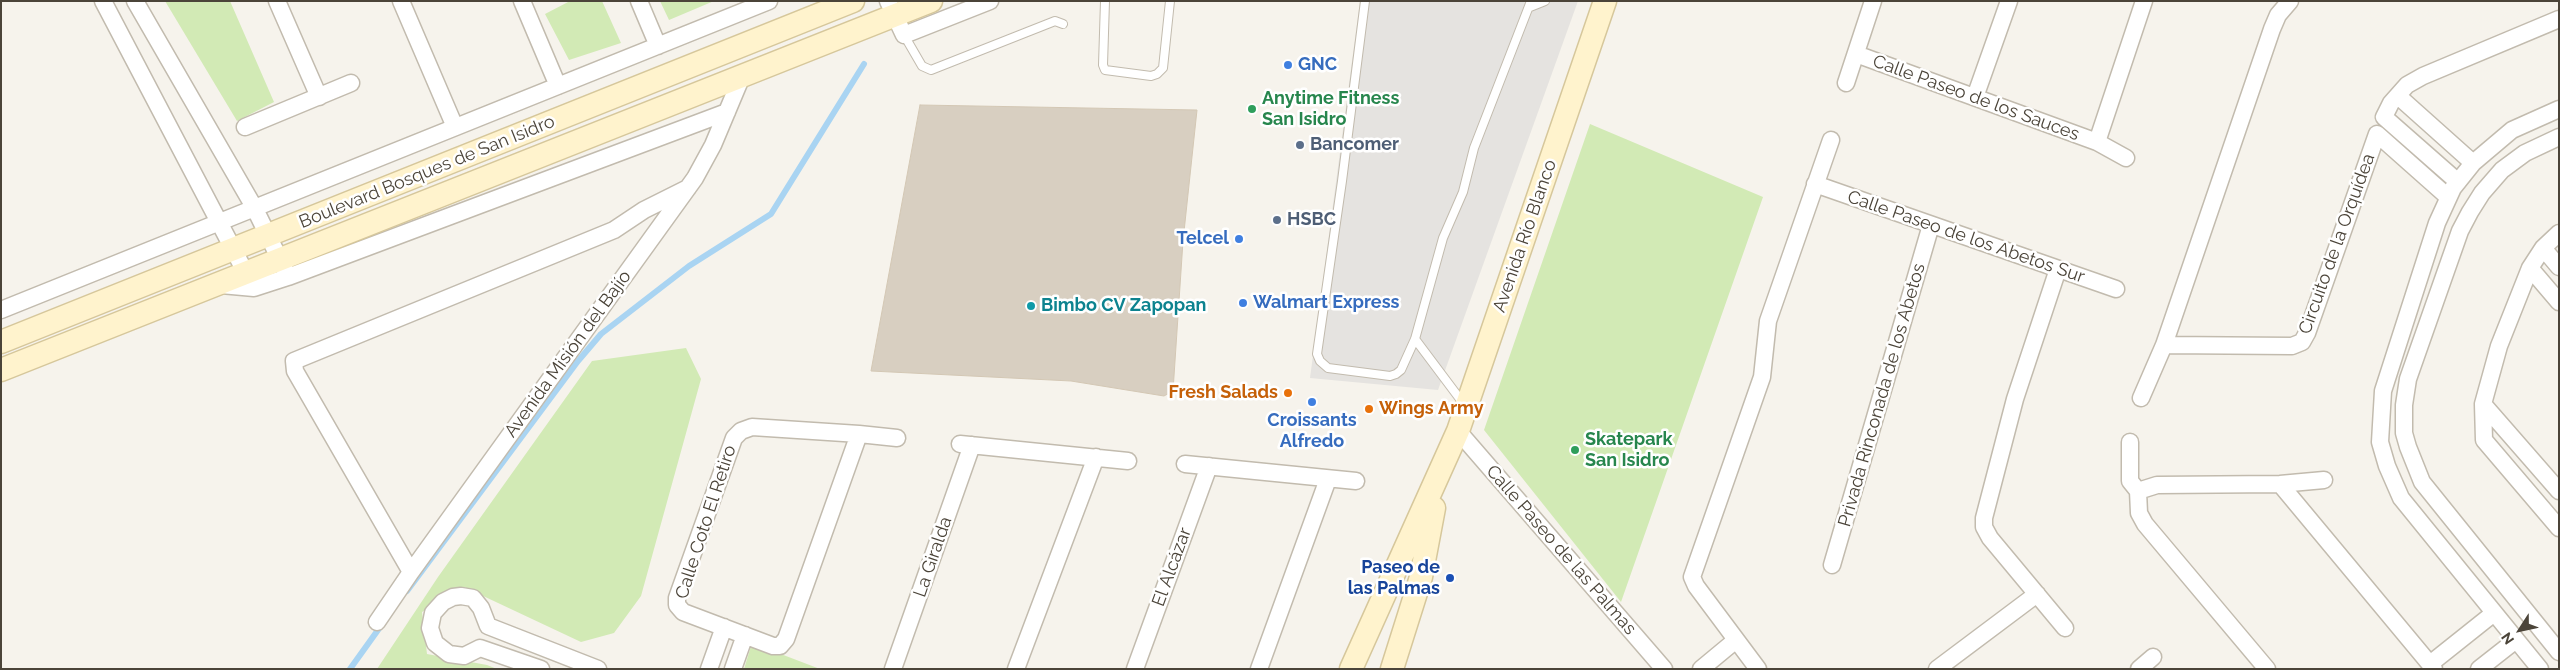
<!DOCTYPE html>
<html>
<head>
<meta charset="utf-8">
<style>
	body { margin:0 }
	#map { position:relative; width:2560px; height:670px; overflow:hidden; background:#f6f3ec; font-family:Raleway,sans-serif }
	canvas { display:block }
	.frame { position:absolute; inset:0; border:2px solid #4b4439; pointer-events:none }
	.north { position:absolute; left:2495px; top:605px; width:50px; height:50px; -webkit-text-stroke:4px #fff; paint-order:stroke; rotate:235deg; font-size:14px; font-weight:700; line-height:20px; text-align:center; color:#4b4439 }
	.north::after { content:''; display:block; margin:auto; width:18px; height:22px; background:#4b4439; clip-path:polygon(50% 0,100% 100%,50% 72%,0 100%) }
</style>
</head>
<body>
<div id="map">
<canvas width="2560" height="670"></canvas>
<div class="frame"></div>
<div class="north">N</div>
</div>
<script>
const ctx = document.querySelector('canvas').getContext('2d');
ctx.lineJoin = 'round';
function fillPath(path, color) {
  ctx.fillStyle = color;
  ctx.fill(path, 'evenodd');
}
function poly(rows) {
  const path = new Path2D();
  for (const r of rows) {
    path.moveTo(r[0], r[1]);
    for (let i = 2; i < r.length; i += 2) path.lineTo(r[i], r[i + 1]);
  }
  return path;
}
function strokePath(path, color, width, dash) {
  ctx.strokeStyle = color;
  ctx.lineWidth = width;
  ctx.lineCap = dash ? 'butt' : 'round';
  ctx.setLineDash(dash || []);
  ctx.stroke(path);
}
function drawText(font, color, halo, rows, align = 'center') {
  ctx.font = font + ' Raleway,sans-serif';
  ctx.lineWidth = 5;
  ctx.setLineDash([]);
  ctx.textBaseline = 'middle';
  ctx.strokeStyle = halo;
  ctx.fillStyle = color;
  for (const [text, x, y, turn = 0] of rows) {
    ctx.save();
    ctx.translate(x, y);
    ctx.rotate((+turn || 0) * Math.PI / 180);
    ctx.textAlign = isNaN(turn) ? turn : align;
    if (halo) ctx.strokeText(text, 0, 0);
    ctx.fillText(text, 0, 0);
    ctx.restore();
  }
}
const green = poly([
	[165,1,230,1,274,102,237,121],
	[570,1,602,1,621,43,569,60,545,14],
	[660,1,714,1,669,20],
	[1590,124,1763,197,1621,602,1484,430],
	[686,348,701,379,641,596,614,633,581,642,464,587,422,612,427,654,487,665,497,669,377,669,438,577,592,361],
	[752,643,820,669,744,669]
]);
const parking = poly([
	[1360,1,1578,1,1438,390,1310,378]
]);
const stream = poly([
	[407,591,578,361,601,334,689,266,771,214,864,64],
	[350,669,383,623]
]);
const building = poly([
	[920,105,1197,110,1183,241,1173,391,1164,396,1071,381,871,371,920,105]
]);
const lane = poly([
	[1105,1,1103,65,1105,70,1151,76,1157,74,1163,68,1170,1],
	[1365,1,1342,181,1317,354,1320,361,1328,368,1390,376,1396,374,1401,370,1415,339,1443,238,1463,192,1474,148,1531,1],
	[1530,7,1545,1],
	[904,35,922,66,931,70,1055,21,1063,24],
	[1415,339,1463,403]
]);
const street = poly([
	[103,1,251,283],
	[135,1,254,207,285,270],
	[277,1,319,97],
	[401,1,455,127],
	[522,1,558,86],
	[639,1,658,46],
	[888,1,904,35,990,1],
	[2290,1,2278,15,2272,29,2164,345,2292,346,2302,342,2307,333,2377,134,2448,197],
	[1856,54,2097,142,2126,158],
	[1846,83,1873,1],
	[2398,96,2473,163],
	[1975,97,2009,1],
	[245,127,351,83],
	[2559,137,2525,153,2502,170,2482,193,2470,212,2460,231,2408,379,2404,405,2404,433,2408,447,2422,482,2559,652],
	[2097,142,2144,1],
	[2458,182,2384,117,2391,103,2407,85,2423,76,2559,19],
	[1815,184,2116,289],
	[2559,233,2543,248,2530,268,2499,346,2483,404,2484,440,2559,528],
	[2543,248,2559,267],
	[2530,268,2559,302],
	[2058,269,2015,399,1984,518,1984,527,1990,538,2065,628],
	[221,285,254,288,288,277,727,112],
	[1,310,769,1],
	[2141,398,2164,345],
	[2483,404,2559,491],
	[1458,431,1664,669],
	[859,434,786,639,780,646,773,646,683,612,677,605,677,598,734,438,741,431,752,427,859,434,897,438],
	[2130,442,2130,481,2138,491],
	[960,444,1128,461],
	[1185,464,1356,481],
	[2280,484,2434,669],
	[1832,565,1931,225],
	[411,572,295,371,294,361,614,230,644,210,688,188],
	[377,622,411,572,695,178,713,145,742,76],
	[2430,664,2494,613],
	[541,669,480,648,464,656,449,654,435,643,430,628,433,613,443,602,453,597,461,596,473,598,481,608,488,626,598,669],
	[709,669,724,627],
	[733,669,745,635],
	[893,669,972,445],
	[1016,669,1096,457],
	[1135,669,1209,466],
	[1259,669,1328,479],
	[1701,669,1736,640],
	[1758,669,1696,586,1692,577,1762,377,1768,321,1831,140],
	[1937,669,2037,594],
	[2139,669,2153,657],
	[2267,669,2145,524,2139,513,2138,491,2157,485,2280,484,2324,480],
	[2479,669,2516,640],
	[2540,669,2401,498,2387,466,2380,442,2383,391,2437,223,2453,188,2473,163,2512,130,2559,109]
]);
const secondary = poly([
	[1,342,853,1],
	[1,370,931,1],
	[1351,669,1458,431,1605,1],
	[1392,669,1421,577,1434,508]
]);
const markers = [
	[1288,65,5,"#3f7fe0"],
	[1252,109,5,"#2e9e5b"],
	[1300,145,5,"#5c6f8a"],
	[1277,220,5,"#5c6f8a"],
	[1239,239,5,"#3f7fe0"],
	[1243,303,5,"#3f7fe0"],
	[1031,306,5,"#0f9aa8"],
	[1288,393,5,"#e8710a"],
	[1312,402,5,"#3f7fe0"],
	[1369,409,5,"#e8710a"],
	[1575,450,5,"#2e9e5b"],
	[1450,578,5,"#1a4fb4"]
];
const shopNames = [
	["GNC",1298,65],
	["Telcel",1229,239,"right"],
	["Walmart Express",1253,303],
	["Croissants",1312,421,"center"],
	["Alfredo",1312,442,"center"]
];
const streetNames = [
	["Calle Paseo de los Sauces",1976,98,20],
	["Boulevard Bosques de San Isidro",427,172,-22],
	["Avenida Río Blanco",1525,236,-71],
	["Calle Paseo de los Abetos Sur",1966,237,19],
	["Circuito de la Orquídea",2337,244,-70],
	["Avenida Misión del Bajío",568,354,-54],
	["Privada Rinconada de los Abetos",1882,395,-74],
	["Calle Coto El Retiro",706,522,-72],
	["Calle Paseo de las Palmas",1561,550,49],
	["La Giralda",933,557,-71],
	["El Alcázar",1172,567,-70]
];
const leisureNames = [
	["Anytime Fitness",1262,99],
	["San Isidro",1262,120],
	["Skatepark",1585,440],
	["San Isidro",1585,461]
];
const serviceNames = [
	["Bancomer",1310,145],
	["HSBC",1287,220]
];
const cultureNames = [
	["Bimbo CV Zapopan",1041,306]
];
const foodNames = [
	["Fresh Salads",1278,393],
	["Wings Army",1379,409,"left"]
];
const transitNames = [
	["Paseo de",1440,568],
	["las Palmas",1440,589]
];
fillPath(green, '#d2eab5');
fillPath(parking, '#e5e3e0');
strokePath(stream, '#a9d4f2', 6);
fillPath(building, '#d8cfc1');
strokePath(building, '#d3c7b4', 1);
strokePath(lane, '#c2bbae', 10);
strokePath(street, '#c2bbae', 19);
strokePath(secondary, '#d6c79b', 25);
strokePath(lane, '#fff', 8);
strokePath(street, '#fff', 16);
strokePath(secondary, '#fff3cd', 22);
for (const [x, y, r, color] of markers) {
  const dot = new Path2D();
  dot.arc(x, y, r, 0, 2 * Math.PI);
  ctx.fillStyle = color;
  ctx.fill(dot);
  strokePath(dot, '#fff', 2);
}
drawText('bold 18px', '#366cbe', '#fff', shopNames, 'left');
drawText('18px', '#4b4439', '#fff', streetNames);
drawText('bold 18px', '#27864d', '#fff', leisureNames, 'left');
drawText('bold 18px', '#4e5e75', '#fff', serviceNames, 'left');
drawText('bold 18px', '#0d838f', '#fff', cultureNames, 'left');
drawText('bold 18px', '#c56008', '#fff', foodNames, 'right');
drawText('bold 18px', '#164399', '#fff', transitNames, 'right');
</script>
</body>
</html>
